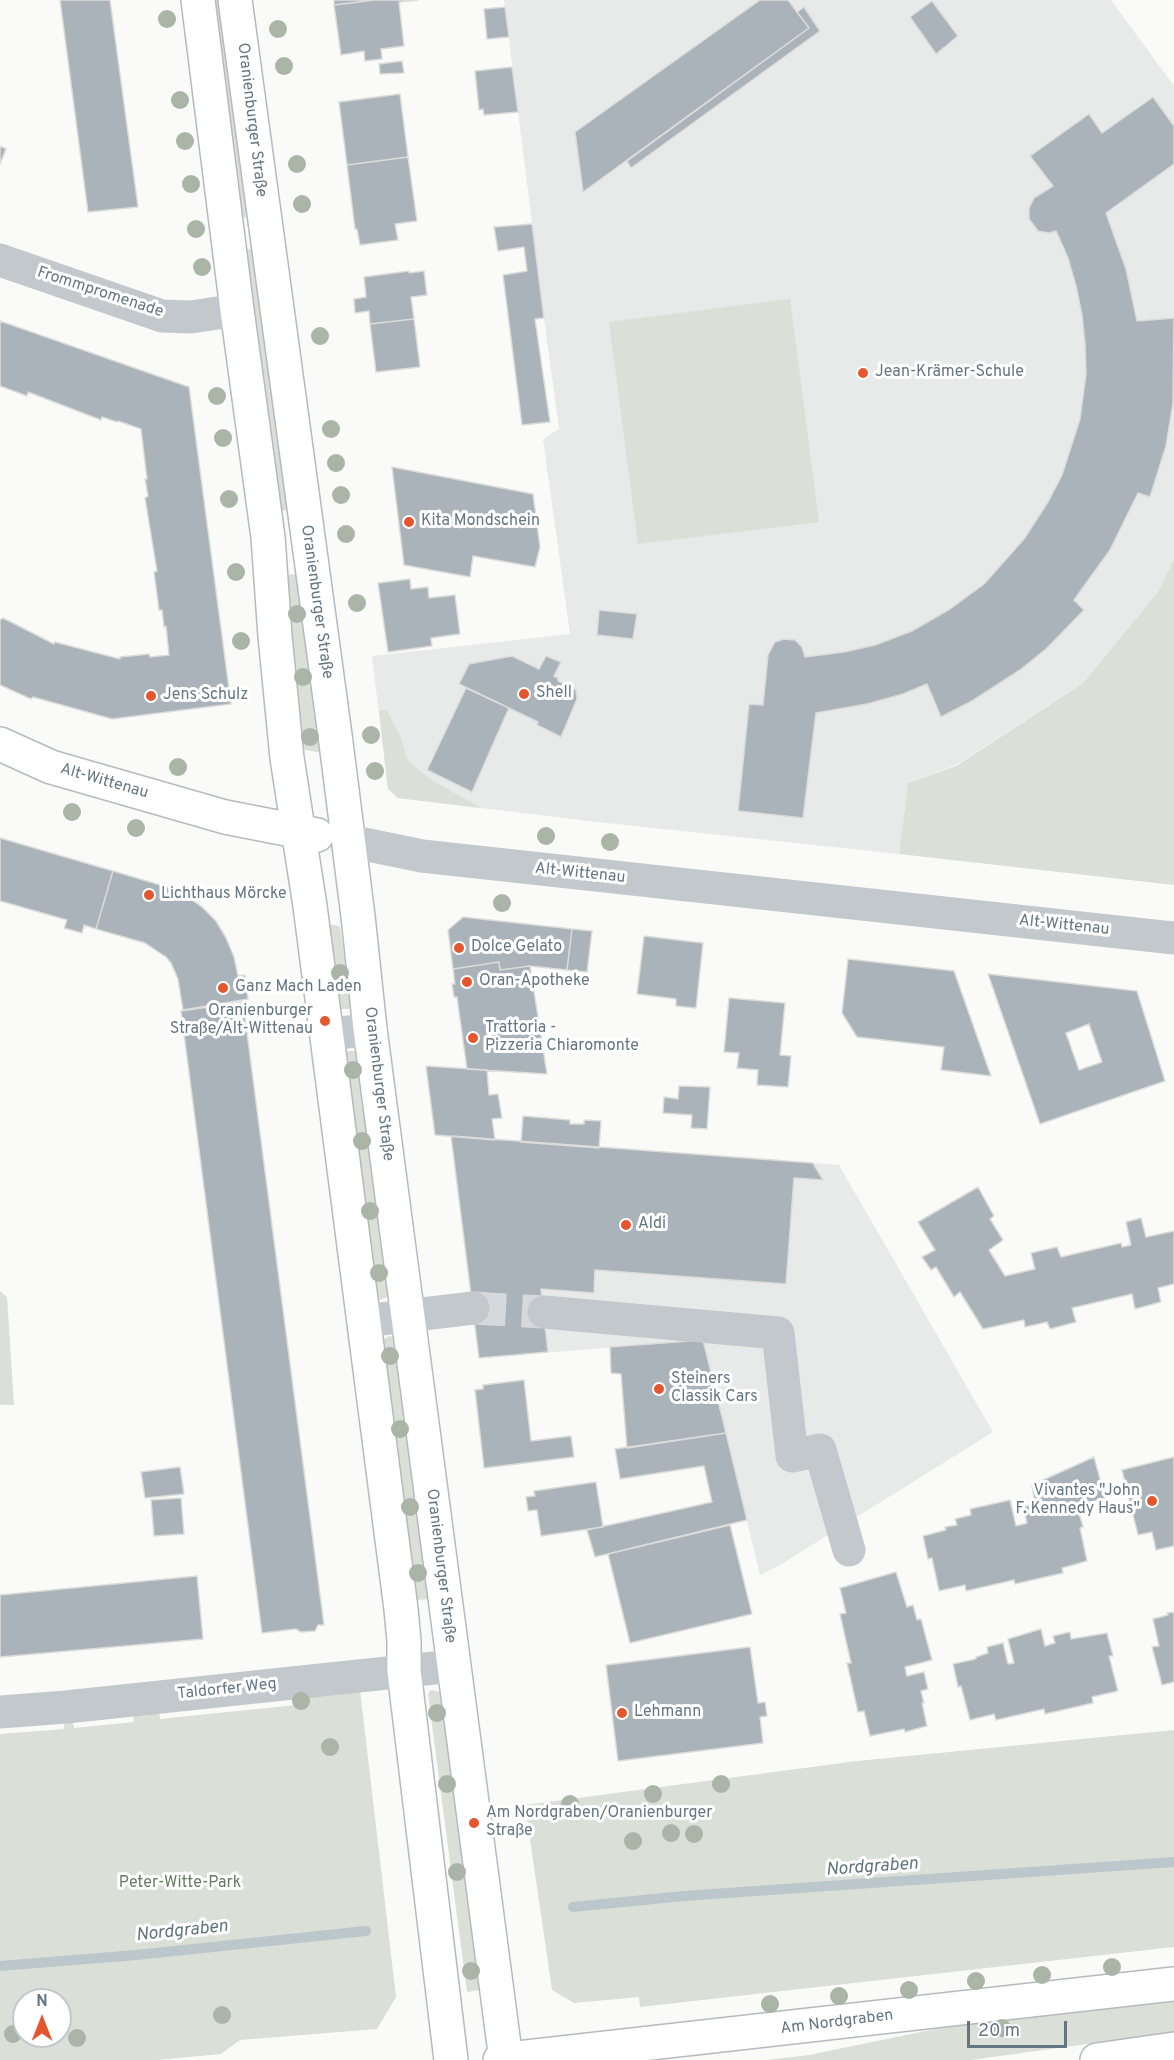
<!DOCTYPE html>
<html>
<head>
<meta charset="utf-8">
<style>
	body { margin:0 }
	#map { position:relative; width:1174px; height:2060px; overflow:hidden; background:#fafaf8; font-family:Overpass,sans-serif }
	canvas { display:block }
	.north { position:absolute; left:12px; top:1988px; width:60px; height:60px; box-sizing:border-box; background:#fff; border:2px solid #c1c8cd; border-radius:50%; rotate:0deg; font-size:16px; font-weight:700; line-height:24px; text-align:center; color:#657683 }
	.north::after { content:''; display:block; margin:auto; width:21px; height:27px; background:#e4572e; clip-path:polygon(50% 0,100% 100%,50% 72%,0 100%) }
	.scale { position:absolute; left:967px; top:2021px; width:100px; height:27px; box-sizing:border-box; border:3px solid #657683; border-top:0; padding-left:8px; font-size:18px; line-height:21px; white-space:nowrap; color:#657683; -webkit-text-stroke:4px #fff; paint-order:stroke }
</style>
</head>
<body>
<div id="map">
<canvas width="1174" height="2060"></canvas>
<div class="north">N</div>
<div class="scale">20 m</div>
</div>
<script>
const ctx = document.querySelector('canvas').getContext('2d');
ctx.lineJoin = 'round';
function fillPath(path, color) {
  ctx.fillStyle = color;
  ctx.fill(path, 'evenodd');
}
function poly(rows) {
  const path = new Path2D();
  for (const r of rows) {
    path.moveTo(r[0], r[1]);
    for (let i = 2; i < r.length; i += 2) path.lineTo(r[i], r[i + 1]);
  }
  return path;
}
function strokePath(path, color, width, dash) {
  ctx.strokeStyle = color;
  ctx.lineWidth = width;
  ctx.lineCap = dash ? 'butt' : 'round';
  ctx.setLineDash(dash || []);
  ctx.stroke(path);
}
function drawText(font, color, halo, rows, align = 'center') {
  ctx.font = font + ' Overpass,sans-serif';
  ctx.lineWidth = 6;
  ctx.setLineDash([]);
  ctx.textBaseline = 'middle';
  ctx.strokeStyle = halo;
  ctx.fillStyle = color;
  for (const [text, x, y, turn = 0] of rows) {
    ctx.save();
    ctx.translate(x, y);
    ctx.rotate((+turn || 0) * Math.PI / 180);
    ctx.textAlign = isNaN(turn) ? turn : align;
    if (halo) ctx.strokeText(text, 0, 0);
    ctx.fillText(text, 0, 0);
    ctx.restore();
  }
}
const built = poly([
	[504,0,1111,0,1174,86,1174,559,1158,592,1083,683,956,765,908,783,899,854,597,822,398,798,388,789,372,656,570,634,543,439,559,429,544,318],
	[451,1136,839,1165,993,1432,780,1565,760,1575,703,1340,479,1358]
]);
const green = poly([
	[210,0,219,0,247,217,236,218],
	[252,249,287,507,285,511,280,509,239,250],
	[790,299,819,522,638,544,609,322],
	[1174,559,1174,885,899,854,908,783,956,766,1083,683,1158,592],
	[295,574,297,577,321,753,302,749,286,581,288,575],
	[379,710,387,711,401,737,406,757,411,764,433,781,481,808,398,798,388,789],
	[327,924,340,926,351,1003,349,1009,339,1009],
	[347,1051,355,1051,357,1054,388,1295,388,1297,380,1300,376,1295,344,1053],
	[0,1291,7,1297,14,1405,0,1405],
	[389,1336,393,1337,429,1599,415,1600,382,1340],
	[360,1690,396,1997,377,2029,240,2040,221,2054,157,2060,0,2060,0,1734,64,1729,64,1718,72,1718,74,1728,134,1722,133,1712,159,1709,160,1719,296,1705,295,1695],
	[24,2000,60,2000,60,2036,24,2036],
	[431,1690,440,1692,442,1695,480,1990,467,1992,428,1694],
	[1174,1730,1174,1947,640,2007,639,1997,574,2003,552,1990,525,1805,857,1761],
	[1174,2000,1174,2032,971,2060,767,2060,809,2055,940,2028,977,2022]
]);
const stream = poly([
	[573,1907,684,1896,1174,1862],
	[0,1966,136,1955,366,1931]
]);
const building = poly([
	[60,0,110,0,138,207,88,212,60,0],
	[334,0,375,0,334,5,334,0],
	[375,0,418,0,399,2,404,46,381,49,382,59,365,61,364,51,341,55,334,5,375,0],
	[760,0,788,0,809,28,583,192,575,132,760,0],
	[932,1,958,36,936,54,910,17,932,1],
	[505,7,509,37,487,39,484,9,505,7],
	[804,7,820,31,631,168,627,161,809,28,797,12,804,7],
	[402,61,404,73,380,74,379,64,402,61],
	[512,67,518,112,484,115,483,109,479,110,475,71,512,67],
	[400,94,408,157,347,165,339,102,400,94],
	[1153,97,1174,126,1174,164,1106,213,1126,269,1137,321,1174,318,1173,403,1166,446,1150,497,1138,493,1110,550,1074,600,1084,610,1046,649,1020,670,972,701,941,717,927,684,903,694,867,704,816,713,803,818,738,811,749,704,763,705,768,655,775,642,784,639,795,640,802,647,805,657,844,652,875,645,912,631,950,609,984,584,1024,539,1048,502,1062,475,1080,419,1086,374,1085,344,1082,315,1076,286,1068,258,1056,231,1049,233,1038,231,1029,219,1029,208,1034,198,1053,186,1030,156,1089,114,1102,133,1153,97],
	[0,146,6,149,0,164,0,146],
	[408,157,417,221,395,224,398,240,360,245,357,229,355,229,347,165,408,157],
	[532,224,544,318,535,319,550,422,522,425,503,275,527,271,524,247,498,251,494,227,532,224],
	[409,271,409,273,424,271,427,295,411,297,414,319,370,324,369,311,355,313,354,299,366,297,364,277,409,271],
	[414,319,420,367,376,372,370,324,414,319],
	[0,321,189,387,231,704,112,719,33,697,31,699,0,685,0,620,3,618,54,644,55,642,120,659,120,657,149,654,150,657,169,655,166,626,164,627,162,610,159,610,154,572,157,571,145,498,148,496,145,479,147,479,141,429,118,421,117,422,102,417,101,420,28,392,27,396,0,386,0,321],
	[392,467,533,494,540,547,535,567,473,556,470,577,404,565,392,467],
	[410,579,411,589,428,587,429,598,455,595,460,634,431,638,432,646,388,652,378,583,410,579],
	[599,610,637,614,633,639,597,635,599,610],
	[512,656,539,669,546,656,561,662,554,676,558,678,558,681,576,690,577,699,561,737,537,725,538,722,459,684,469,664,512,656],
	[466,688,509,708,472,792,427,770,466,688],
	[0,838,113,871,96,929,84,925,82,933,64,928,67,920,0,901,0,838],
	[113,871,167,887,185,895,202,907,216,921,226,938,234,957,238,976,245,975,248,999,183,1010,178,979,171,963,166,957,145,943,96,929,113,871],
	[463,917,572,929,567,970,530,966,500,970,499,962,453,969,448,930,463,917],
	[572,929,592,931,587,972,567,970,572,929],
	[644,936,703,943,696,1008,676,1006,676,999,637,994,644,936],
	[848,959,954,971,991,1076,941,1070,944,1047,857,1037,842,1013,848,959],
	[499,962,500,970,530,966,547,1074,467,1069,457,997,454,997,452,984,455,984,453,969,499,962],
	[988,974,1137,991,1165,1081,1040,1124,988,974],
	[1089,1024,1102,1062,1079,1070,1066,1033,1089,1024],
	[729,998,785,1003,780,1055,791,1056,788,1087,757,1085,758,1070,737,1068,739,1053,724,1052,729,998],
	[243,1002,324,1625,318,1625,315,1631,301,1632,296,1629,262,1633,181,1011,243,1002],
	[426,1066,487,1070,489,1095,498,1094,502,1118,492,1119,495,1140,435,1135,426,1066],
	[679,1086,710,1087,707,1129,691,1128,692,1115,663,1113,664,1097,678,1099,679,1086],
	[523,1116,570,1120,570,1124,584,1124,584,1120,601,1121,599,1148,521,1142,523,1116],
	[451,1136,813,1163,823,1180,794,1178,786,1284,595,1270,594,1293,541,1289,548,1352,479,1358,451,1136],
	[978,1187,994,1216,990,1219,1003,1240,989,1250,1005,1276,1035,1269,1031,1253,1057,1247,1061,1257,1121,1243,1122,1247,1131,1245,1126,1222,1141,1218,1146,1237,1174,1231,1174,1284,1158,1288,1161,1302,1135,1309,1132,1294,1072,1308,1076,1322,1050,1329,1047,1322,1025,1327,1024,1320,983,1329,960,1292,954,1297,936,1267,931,1270,922,1257,935,1250,918,1222,978,1187],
	[703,1340,726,1433,627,1448,621,1374,611,1373,610,1347,703,1340],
	[524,1380,531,1441,571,1436,574,1457,484,1468,475,1390,483,1389,483,1385,524,1380],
	[726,1433,747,1520,595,1557,587,1530,712,1502,704,1466,620,1479,615,1449,726,1433],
	[1094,1457,1105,1498,1077,1506,1083,1527,1080,1528,1087,1561,1062,1568,1063,1573,1015,1584,1014,1580,966,1591,965,1585,939,1591,932,1558,928,1559,923,1536,946,1530,945,1527,957,1525,955,1519,971,1515,970,1509,1010,1500,1016,1526,1027,1523,1023,1507,1035,1504,1032,1485,1094,1457],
	[1174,1457,1174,1546,1156,1550,1152,1532,1138,1535,1122,1470,1174,1457],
	[180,1467,184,1494,145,1498,141,1472,180,1467],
	[596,1482,603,1527,541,1536,537,1510,528,1511,526,1497,535,1496,534,1491,596,1482],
	[181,1498,184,1534,154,1536,151,1500,181,1498],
	[730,1525,752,1614,630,1643,608,1554,730,1525],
	[896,1572,907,1607,913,1605,917,1620,921,1619,932,1660,905,1667,907,1676,924,1672,928,1689,921,1691,924,1703,922,1703,927,1726,905,1732,904,1729,870,1736,864,1711,858,1712,847,1663,851,1663,840,1614,846,1613,840,1588,896,1572],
	[197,1576,203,1639,0,1657,0,1595,197,1576],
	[1174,1612,1174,1682,1162,1685,1152,1647,1159,1646,1153,1619,1168,1615,1167,1613,1174,1612],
	[1041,1629,1045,1646,1055,1643,1053,1636,1070,1632,1071,1639,1107,1633,1113,1656,1109,1656,1118,1691,1092,1697,1093,1703,1045,1714,1044,1709,996,1720,994,1714,970,1720,961,1686,958,1687,953,1664,976,1659,976,1657,988,1653,987,1647,1003,1643,1008,1664,1014,1663,1008,1639,1041,1629],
	[750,1647,758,1703,765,1702,767,1716,760,1717,763,1743,618,1761,606,1665,750,1647]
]);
const minorTunnel = poly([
	[473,1308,544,1312]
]);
const minor = poly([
	[0,260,162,316,191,317,237,310],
	[349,841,422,856,1174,938],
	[326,1035,370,1029],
	[544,1312,778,1333,792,1456,820,1450,849,1550],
	[364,1321,473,1308],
	[0,1712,66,1707,453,1666]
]);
const major = poly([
	[198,0,237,310,268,537,275,636,287,758,310,906,401,1609,404,1641,404,1671,451,2060],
	[235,0,335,735,358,916,370,1029,506,2060],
	[0,744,51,767,225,817,317,835],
	[500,2060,1174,1984],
	[1097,2060,1174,2049]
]);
const trees = [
	[167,19],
	[278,29],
	[284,66],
	[180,100],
	[185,141],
	[297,164],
	[191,184],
	[302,204],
	[196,229],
	[202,267],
	[320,336],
	[217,396],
	[331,429],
	[223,438],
	[336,463],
	[341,495],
	[229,499],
	[346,534],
	[236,572],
	[357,603],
	[297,614],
	[241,641],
	[303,677],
	[371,735],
	[310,737],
	[178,767],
	[375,771],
	[72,812],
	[136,828],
	[546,836],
	[610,842],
	[502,903],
	[340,973],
	[353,1070],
	[362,1141],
	[370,1211],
	[379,1273],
	[390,1356],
	[400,1429],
	[410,1507],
	[418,1573],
	[301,1701],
	[437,1713],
	[330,1747],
	[447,1784],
	[721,1784],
	[653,1794],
	[570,1804],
	[671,1833],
	[694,1834],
	[633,1841],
	[457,1872],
	[1112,1967],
	[471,1971],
	[1042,1975],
	[976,1981],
	[909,1990],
	[839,1996],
	[770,2004],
	[222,2015],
	[1002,2028],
	[13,2034],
	[77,2038]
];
const markers = [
	[863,373,6,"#e4572e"],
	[409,522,6,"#e4572e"],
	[524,694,6,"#e4572e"],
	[151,696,6,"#e4572e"],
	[149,895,6,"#e4572e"],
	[459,948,6,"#e4572e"],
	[467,982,6,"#e4572e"],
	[223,988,6,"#e4572e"],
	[325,1021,6,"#e4572e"],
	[473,1038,6,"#e4572e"],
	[626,1225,6,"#e4572e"],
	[659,1389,6,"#e4572e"],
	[1152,1501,6,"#e4572e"],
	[622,1713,6,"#e4572e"],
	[474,1823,6,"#e4572e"]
];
const streetNames = [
	["Oranienburger Straße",251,120,83],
	["Frommpromenade",100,293,18],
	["Oranienburger Straße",316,602,82],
	["Alt-Wittenau",104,782,16],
	["Alt-Wittenau",580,874,6],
	["Alt-Wittenau",1064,926,6],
	["Oranienburger Straße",378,1084,83],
	["Oranienburger Straße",440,1566,83],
	["Taldorfer Weg",227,1690,-6],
	["Am Nordgraben",837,2023,-7]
];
const poiNames = [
	["Jean-Krämer-Schule",875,373],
	["Kita Mondschein",421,522],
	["Shell",536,694],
	["Jens Schulz",163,696],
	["Lichthaus Mörcke",161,895],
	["Dolce Gelato",471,948],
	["Oran-Apotheke",479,982],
	["Ganz Mach Laden",235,988],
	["Oranienburger",313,1012,"right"],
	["Straße/Alt-Wittenau",313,1030,"right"],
	["Trattoria -",485,1029],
	["Pizzeria Chiaromonte",485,1047],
	["Aldi",638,1225],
	["Steiners",671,1380],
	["Classik Cars",671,1398],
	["Vivantes \"John",1140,1492,"right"],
	["F. Kennedy Haus\"",1140,1510,"right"],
	["Lehmann",634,1713],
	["Am Nordgraben/Oranienburger",486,1814],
	["Straße",486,1832]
];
const parkNames = [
	["Peter-Witte-Park",180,1884]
];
const waterNames = [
	["Nordgraben",872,1868,-4],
	["Nordgraben",182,1932,-6]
];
fillPath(built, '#e8e9e9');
fillPath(green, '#dadfd7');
strokePath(stream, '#bbc7cb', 10);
fillPath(building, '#aab3b9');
strokePath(building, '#dcdcda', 1.5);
strokePath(minorTunnel, '#d5d9db', 33, [33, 16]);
strokePath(major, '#b5babe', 36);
strokePath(minor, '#c3c8cc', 33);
strokePath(major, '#fff', 33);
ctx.fillStyle = '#aab4a7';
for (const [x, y] of trees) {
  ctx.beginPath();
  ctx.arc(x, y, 9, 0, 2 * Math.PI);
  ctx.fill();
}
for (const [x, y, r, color] of markers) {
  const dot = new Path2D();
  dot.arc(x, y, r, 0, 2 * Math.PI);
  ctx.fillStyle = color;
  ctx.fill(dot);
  strokePath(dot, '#fff', 2);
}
drawText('16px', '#657683', '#fff', streetNames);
drawText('16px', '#657683', '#fff', poiNames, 'left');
drawText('16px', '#687a64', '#fff', parkNames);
drawText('italic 18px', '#60757c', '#fff', waterNames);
</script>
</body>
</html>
